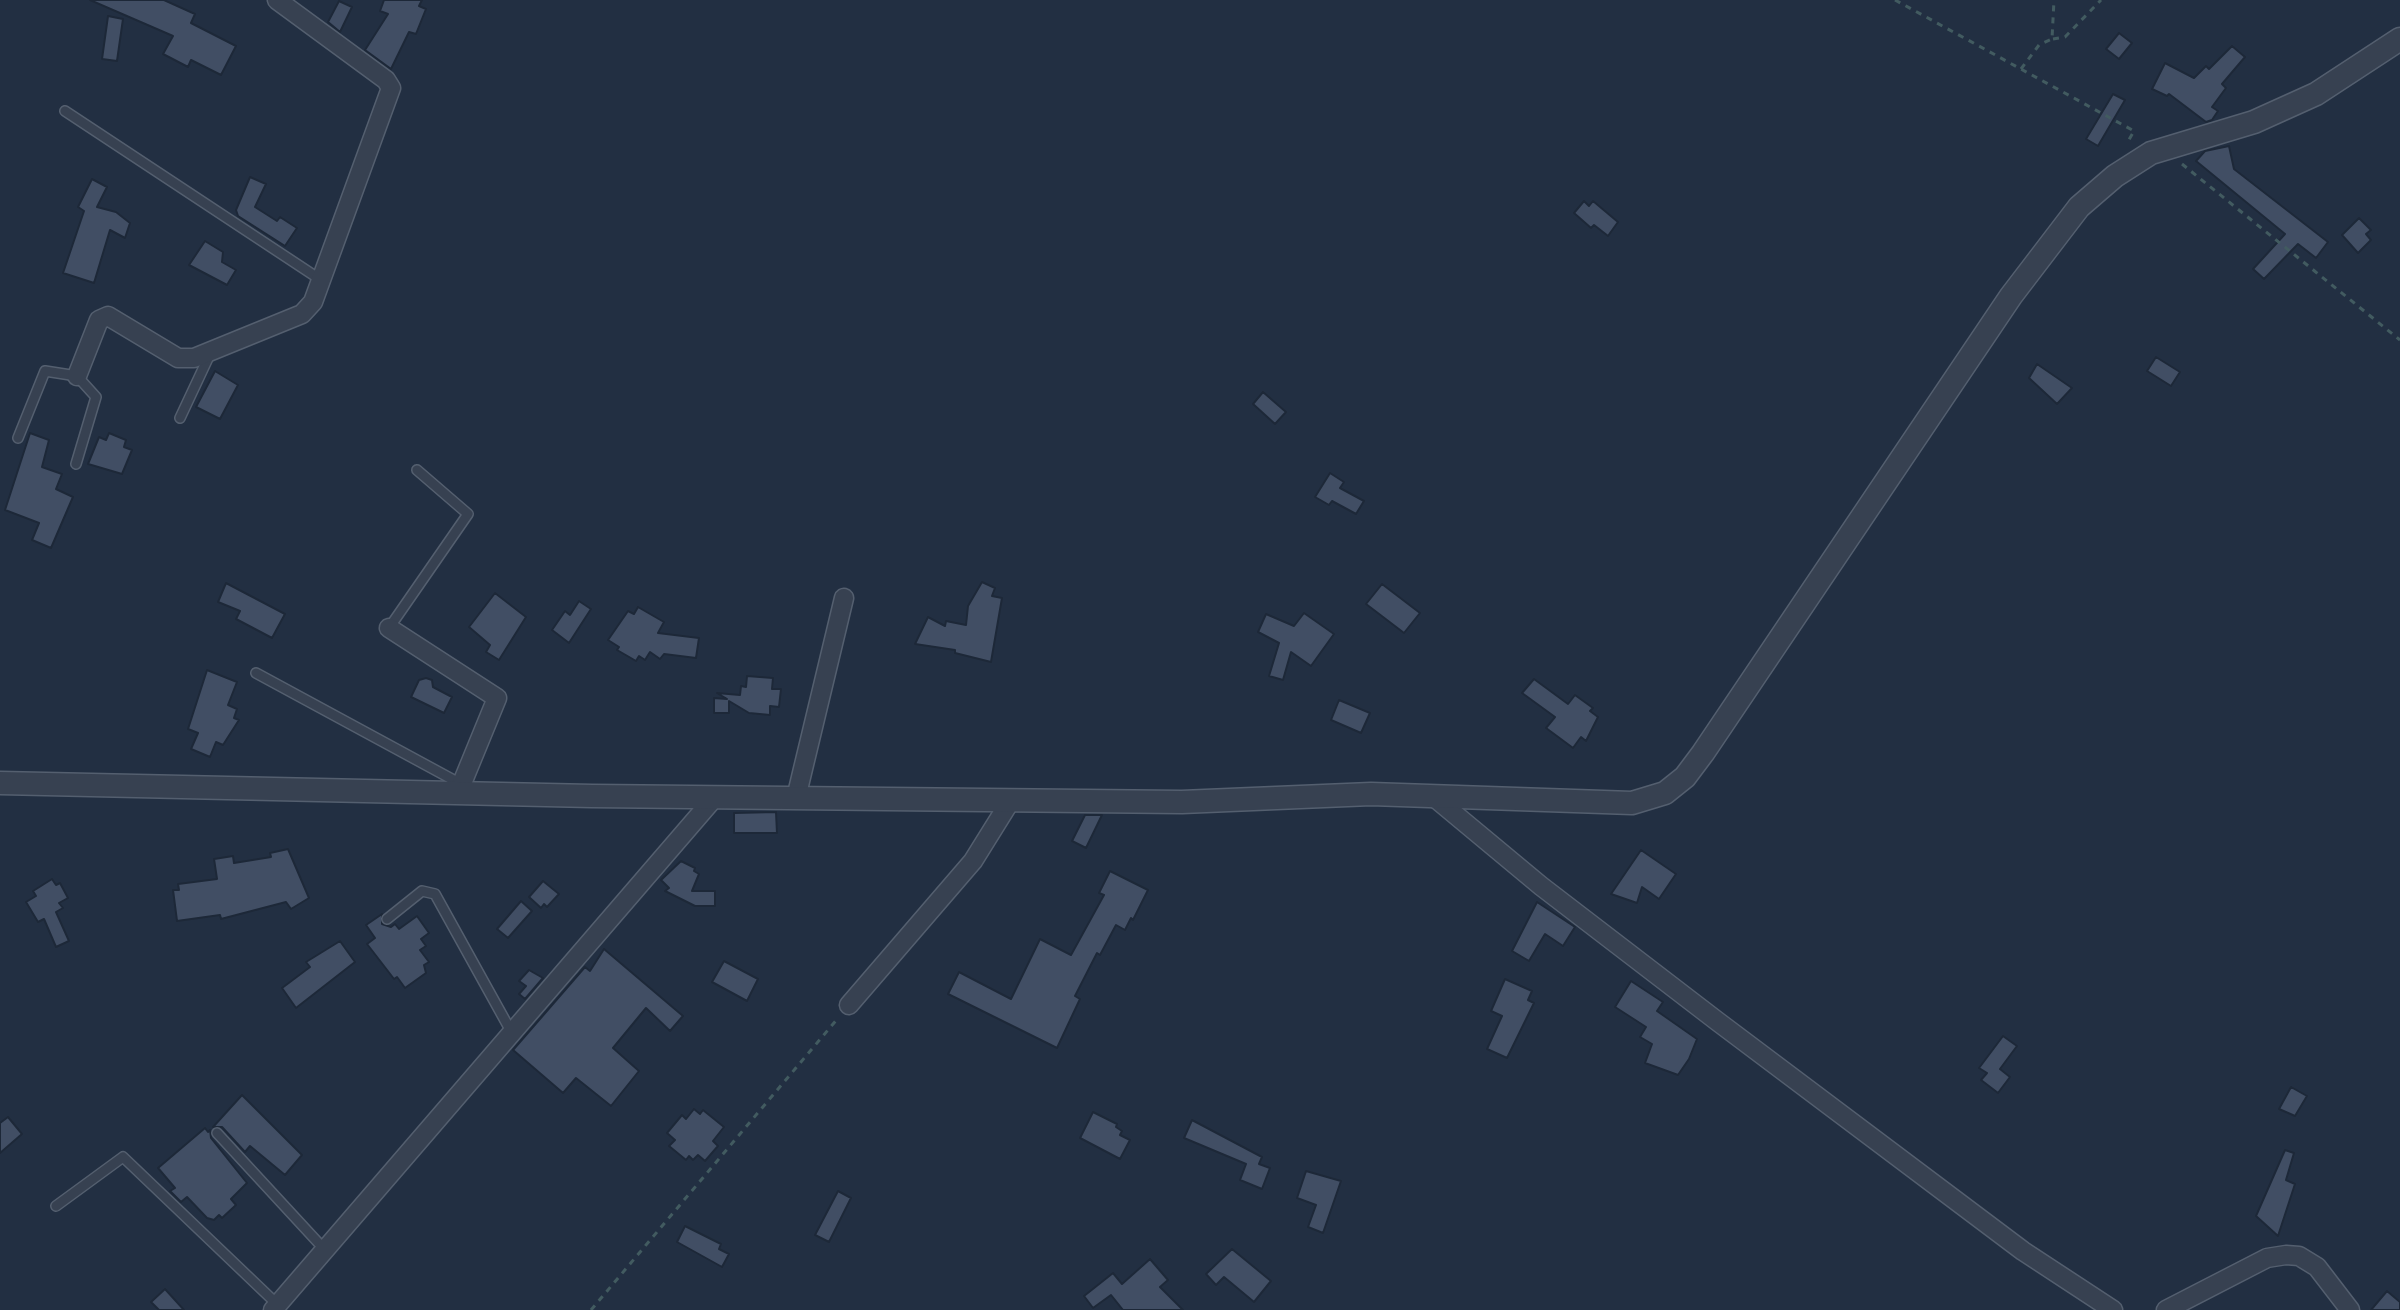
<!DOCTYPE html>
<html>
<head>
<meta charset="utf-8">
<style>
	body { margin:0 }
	canvas { display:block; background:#222f42 }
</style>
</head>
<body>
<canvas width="2400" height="1310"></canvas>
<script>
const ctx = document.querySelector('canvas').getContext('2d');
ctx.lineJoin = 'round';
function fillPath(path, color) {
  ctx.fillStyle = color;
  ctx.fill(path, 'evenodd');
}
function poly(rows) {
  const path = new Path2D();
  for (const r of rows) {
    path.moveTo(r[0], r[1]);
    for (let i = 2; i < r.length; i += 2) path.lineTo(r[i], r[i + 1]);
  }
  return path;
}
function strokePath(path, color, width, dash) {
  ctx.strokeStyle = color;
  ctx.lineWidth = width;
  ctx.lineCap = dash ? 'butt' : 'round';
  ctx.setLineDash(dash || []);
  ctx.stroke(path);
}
const building = poly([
	[90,0,164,0,195,14,191,23,236,46,221,75,191,60,188,67,163,54,173,36,90,0],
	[384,0,422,0,419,6,426,9,416,34,409,32,391,69,365,50,388,14,380,11,384,0],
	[339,1,352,7,340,32,328,22,339,1],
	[108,16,123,19,117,61,102,59,108,16],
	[2119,33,2132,43,2119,59,2106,49,2119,33],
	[2232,46,2245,57,2222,84,2226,88,2212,107,2218,111,2212,120,2206,122,2169,94,2167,96,2152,89,2165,63,2194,78,2206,66,2209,69,2232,46],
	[2113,94,2125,100,2098,146,2086,139,2113,94],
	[2229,146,2234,169,2328,242,2316,258,2298,244,2264,279,2253,269,2285,234,2196,161,2205,151,2229,146],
	[250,177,266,184,255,207,277,221,280,217,297,228,285,246,238,216,236,210,250,177],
	[92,179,107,187,97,207,116,212,130,223,125,238,110,230,94,283,63,273,84,211,78,207,92,179],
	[1584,201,1589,206,1593,201,1618,222,1608,236,1594,225,1591,228,1574,213,1584,201],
	[2359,218,2371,230,2366,234,2371,240,2358,253,2342,235,2359,218],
	[205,241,223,252,222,262,236,270,227,285,189,265,205,241],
	[2156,357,2180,372,2171,386,2147,371,2156,357],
	[2037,364,2072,388,2057,404,2029,378,2037,364],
	[215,371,238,385,220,419,196,407,215,371],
	[1263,392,1286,412,1275,424,1253,404,1263,392],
	[30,433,49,440,42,467,62,474,56,489,73,497,51,548,32,540,39,523,5,510,30,433],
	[109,433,126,440,124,447,132,450,122,474,88,464,99,437,106,440,109,433],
	[1330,473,1344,482,1340,488,1364,501,1356,514,1332,501,1329,505,1315,497,1330,473],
	[982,582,995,588,992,596,1002,598,991,662,955,653,955,650,915,644,928,617,945,626,946,621,966,625,968,606,982,582],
	[226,583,285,614,272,638,236,619,240,611,218,602,226,583],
	[1382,584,1420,613,1404,633,1366,604,1382,584],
	[495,593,526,617,499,660,486,652,490,645,469,627,495,593],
	[579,601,591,609,569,643,552,630,565,611,570,615,579,601],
	[638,607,664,622,658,633,699,638,696,658,664,654,660,659,650,652,645,660,639,656,636,661,617,650,619,647,608,640,628,611,634,614,638,607],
	[1304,613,1334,634,1311,666,1291,652,1283,680,1269,676,1279,643,1258,632,1266,614,1294,626,1304,613],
	[207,670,237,682,228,705,237,709,234,718,239,720,223,745,216,742,210,757,191,749,198,733,188,729,207,670],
	[747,676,773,678,772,689,781,689,779,707,770,706,770,715,749,713,729,701,729,713,714,713,714,698,727,699,717,693,740,695,741,686,746,687,747,676],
	[426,678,432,680,433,687,452,697,444,713,411,697,419,680,426,678],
	[1534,679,1568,704,1575,695,1593,708,1590,711,1598,717,1586,741,1581,737,1573,748,1546,728,1555,717,1522,693,1534,679],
	[1339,700,1370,713,1361,733,1331,720,1339,700],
	[776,812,777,833,734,833,734,813,776,812],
	[1085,815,1102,815,1086,848,1072,841,1085,815],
	[288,849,309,898,291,909,286,902,221,919,220,915,177,921,173,890,179,890,178,884,217,879,214,859,233,856,234,863,271,857,270,853,288,849],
	[1641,850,1676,874,1659,899,1642,887,1637,903,1611,894,1641,850],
	[681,861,695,868,694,871,699,874,692,891,715,891,715,906,695,906,665,891,669,888,661,880,681,861],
	[1110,871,1148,890,1133,920,1131,918,1125,930,1116,925,1100,955,1097,953,1075,996,1080,999,1057,1048,948,994,959,972,1011,999,1040,939,1071,955,1104,895,1099,893,1110,871],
	[52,879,56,885,60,883,68,898,59,903,63,908,56,912,69,941,56,947,44,919,38,922,26,902,36,896,33,891,52,879],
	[543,881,559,894,547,907,544,904,541,908,529,897,543,881],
	[521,901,532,911,508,938,497,929,521,901],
	[1537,902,1575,927,1563,946,1545,934,1529,961,1512,951,1537,902],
	[382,914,382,924,391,927,395,924,399,929,417,916,429,933,421,939,426,946,420,950,429,962,424,965,426,973,405,988,397,977,394,979,367,944,375,938,366,925,382,914],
	[340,941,355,962,296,1008,282,988,310,967,306,962,340,941],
	[604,949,683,1016,670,1031,646,1008,613,1048,639,1071,611,1106,576,1078,563,1093,513,1050,585,967,590,971,604,949],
	[724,961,758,979,747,1001,712,982,724,961],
	[529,970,543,978,525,999,519,994,526,986,519,981,529,970],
	[1505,979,1532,991,1528,1000,1534,1003,1507,1058,1487,1049,1502,1016,1491,1011,1505,979],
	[1631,981,1663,1002,1657,1011,1697,1039,1689,1059,1678,1075,1645,1063,1652,1044,1640,1037,1646,1027,1615,1007,1631,981],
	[2003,1036,2017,1046,2000,1069,2010,1077,1998,1093,1981,1080,1987,1073,1979,1068,2003,1036],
	[2291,1087,2307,1096,2295,1116,2279,1109,2291,1087],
	[242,1095,302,1155,285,1175,250,1146,245,1152,222,1127,213,1127,242,1095],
	[694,1109,700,1114,703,1110,724,1127,713,1141,718,1146,705,1161,698,1155,693,1160,689,1156,686,1160,669,1146,675,1140,667,1133,682,1115,686,1119,694,1109],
	[1093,1112,1117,1124,1116,1127,1122,1131,1120,1135,1130,1140,1120,1159,1080,1138,1093,1112],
	[8,1117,22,1134,0,1153,0,1123,8,1117],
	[1192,1120,1262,1157,1259,1164,1270,1168,1262,1189,1240,1180,1246,1164,1184,1138,1192,1120],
	[205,1128,208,1132,210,1130,211,1138,247,1183,231,1199,236,1205,222,1218,219,1215,214,1220,207,1218,187,1197,181,1202,170,1191,175,1188,158,1168,205,1128],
	[2285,1150,2294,1153,2286,1180,2295,1184,2278,1236,2256,1216,2285,1150],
	[1306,1171,1341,1181,1323,1233,1308,1227,1316,1205,1297,1198,1306,1171],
	[838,1191,851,1198,829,1242,815,1235,838,1191],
	[685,1226,721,1244,719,1249,729,1254,722,1267,677,1242,685,1226],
	[1232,1249,1271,1281,1254,1302,1224,1277,1216,1285,1206,1274,1232,1249],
	[1150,1259,1168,1280,1160,1287,1183,1310,1123,1310,1111,1295,1093,1308,1084,1296,1113,1273,1122,1284,1150,1259],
	[165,1289,184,1310,159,1310,151,1302,165,1289],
	[2387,1291,2400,1302,2400,1310,2371,1310,2387,1291]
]);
const path = poly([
	[1895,0,2134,131,2127,143],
	[2053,39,2065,37,2101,0],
	[2021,69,2039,45,2052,39,2054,0],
	[2182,164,2400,340],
	[591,1310,839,1017]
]);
const service = poly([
	[65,111,321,280],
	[180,418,210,354],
	[18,438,45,371,77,376,96,397,76,464],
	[389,628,468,514,417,470],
	[256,673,461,784],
	[387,919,422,891,435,894,512,1033],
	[217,1133,325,1250],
	[56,1206,123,1157,278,1305]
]);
const minor = poly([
	[77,376,99,320,108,316,178,358,194,358,302,314,313,302,391,88,386,80,277,0],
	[389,628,497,698,458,793],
	[1434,797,1541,886,1717,1021,2023,1251,2113,1310],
	[796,798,844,598],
	[849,1005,973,861,1011,800],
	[273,1310,715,797],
	[2166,1310,2267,1258,2286,1255,2299,1256,2317,1267,2350,1310]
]);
const tertiary = poly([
	[0,783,592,796,1182,802,1371,794,1632,803,1665,793,1685,777,1703,753,2011,296,2079,207,2115,176,2151,153,2254,122,2316,94,2400,39]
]);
fillPath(building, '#414e64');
strokePath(building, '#1d2838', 2);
strokePath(service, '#545f6f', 12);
strokePath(minor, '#545f6f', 21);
strokePath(tertiary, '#545f6f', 25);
strokePath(path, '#425b60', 3, [6, 6]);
strokePath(service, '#374151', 9);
strokePath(minor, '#374151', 18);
strokePath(tertiary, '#374151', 22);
</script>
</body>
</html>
